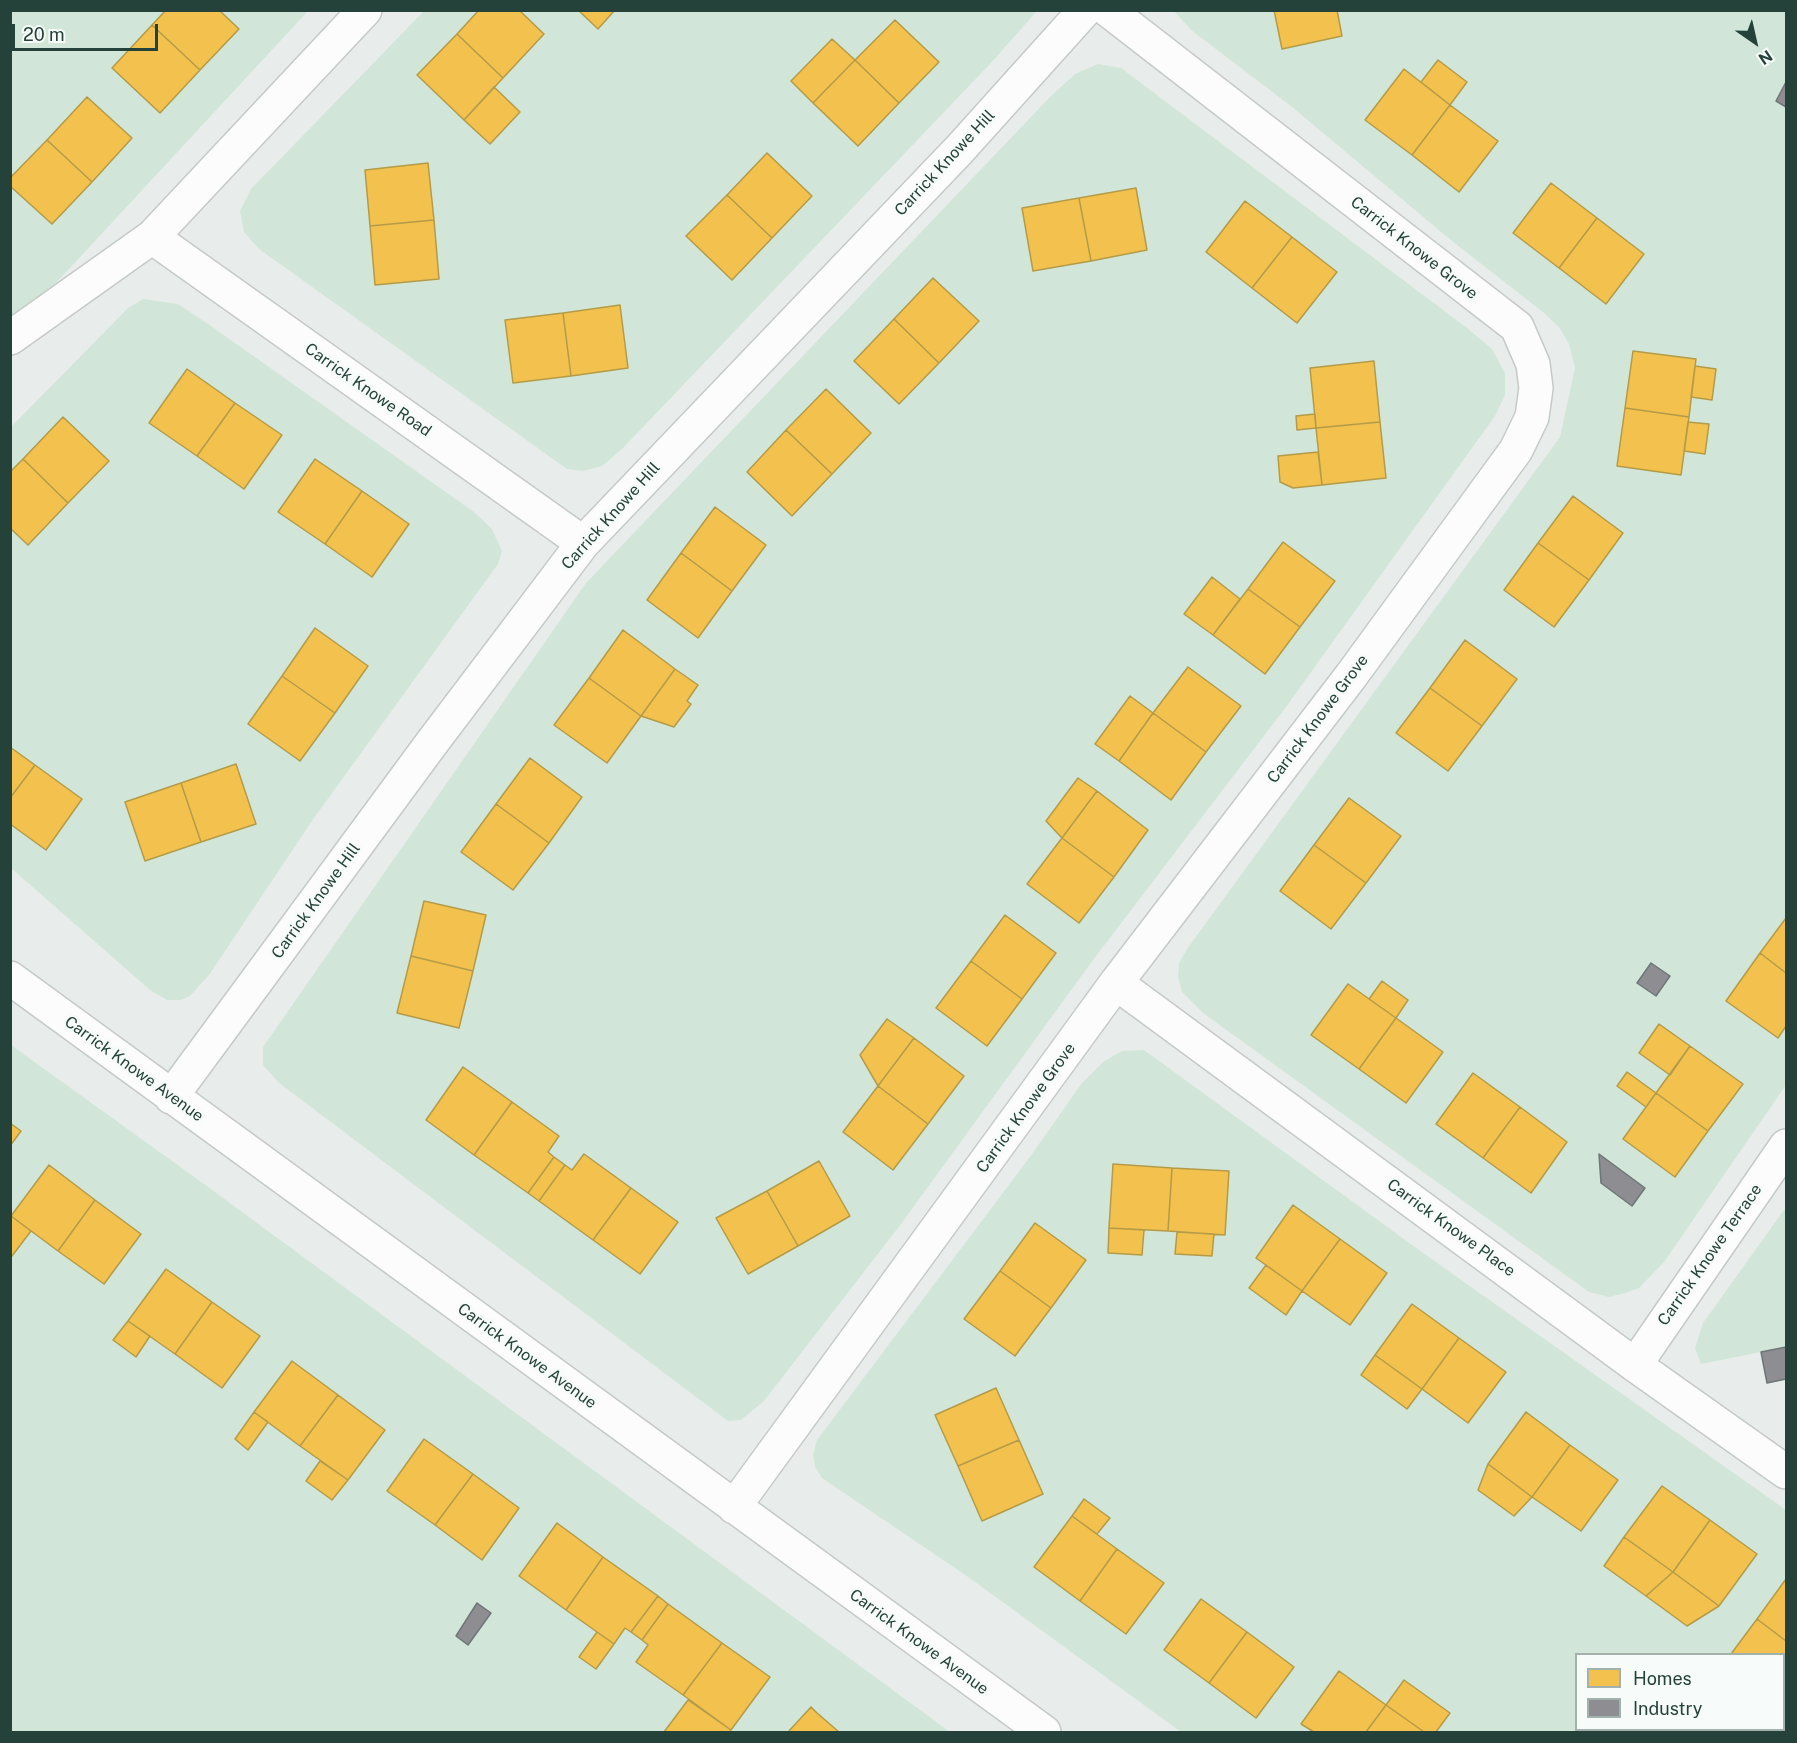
<!DOCTYPE html>
<html>
<head>
<meta charset="utf-8">
<style>
	body { margin:0 }
	#map { position:relative; width:1797px; height:1743px; overflow:hidden; background:#e8edeb; font-family:"Public Sans",sans-serif }
	canvas { display:block }
	.frame { position:absolute; inset:0; border:12px solid #24423a; pointer-events:none }
	.legend { position:absolute; left:1575px; top:1653px; width:210px; height:78px; box-sizing:border-box; background:#f7fbf9; border:2px solid #a3b1ad; margin:0; padding:8px 10px; list-style:none; font-size:18px; color:#24423a }
	.legend li { display:flex; align-items:center; gap:12px; height:30px }
	.legend b { width:30px; border:2px solid #a3b1ad }
	.north { position:absolute; left:1725px; top:12px; width:60px; height:60px; -webkit-text-stroke:4px #f7fbf9; paint-order:stroke; rotate:146deg; font-size:16px; font-weight:700; line-height:24px; text-align:center; color:#24423a }
	.north::after { content:''; display:block; margin:auto; width:21px; height:27px; background:#24423a; clip-path:polygon(50% 0,100% 100%,50% 72%,0 100%) }
	.scale { position:absolute; left:12px; top:24px; width:146px; height:27px; box-sizing:border-box; border:3px solid #24423a; border-top:0; padding-left:8px; font-size:18px; line-height:21px; white-space:nowrap; color:#24423a; -webkit-text-stroke:4px #f7fbf9; paint-order:stroke }
</style>
</head>
<body>
<div id="map">
<canvas width="1797" height="1743"></canvas>
<div class="frame"></div>
<ul class="legend">
<li><b style="height:16px;background:#f2c14e"></b>Homes</li>
<li><b style="height:16px;background:#8d8d92"></b>Industry</li>
</ul>
<div class="north">N</div>
<div class="scale">20 m</div>
</div>
<script>
const ctx = document.querySelector('canvas').getContext('2d');
ctx.lineJoin = 'round';
function fillPath(path, color) {
  ctx.fillStyle = color;
  ctx.fill(path, 'evenodd');
}
function poly(rows) {
  const path = new Path2D();
  for (const r of rows) {
    path.moveTo(r[0], r[1]);
    for (let i = 2; i < r.length; i += 2) path.lineTo(r[i], r[i + 1]);
  }
  return path;
}
function strokePath(path, color, width, dash) {
  ctx.strokeStyle = color;
  ctx.lineWidth = width;
  ctx.lineCap = dash ? 'butt' : 'round';
  ctx.setLineDash(dash || []);
  ctx.stroke(path);
}
function drawText(font, color, halo, rows, align = 'center') {
  ctx.font = font + ' "Public Sans",sans-serif';
  ctx.lineWidth = 6;
  ctx.setLineDash([]);
  ctx.textBaseline = 'middle';
  ctx.strokeStyle = halo;
  ctx.fillStyle = color;
  for (const [text, x, y, turn = 0] of rows) {
    ctx.save();
    ctx.translate(x, y);
    ctx.rotate((+turn || 0) * Math.PI / 180);
    ctx.textAlign = isNaN(turn) ? turn : align;
    if (halo) ctx.strokeText(text, 0, 0);
    ctx.fillText(text, 0, 0);
    ctx.restore();
  }
}
const green = poly([
	[11,11,308,11,57,282,28,312,11,322],
	[424,11,1037,11,991,63,622,449,602,466,583,471,567,469,259,249,244,232,240,211,251,189],
	[832,39,855,60,813,103,791,81],
	[1174,11,1786,11,1786,82,1776,101,1786,107,1786,918,1760,953,1778,1038,1786,1027,1786,1085,1664,1262,1639,1288,1625,1293,1609,1297,1589,1292,1203,1013,1182,992,1178,977,1179,963,1187,949,1560,437,1575,368,1569,344,1559,327,1544,313,1452,241,1292,107,1191,30],
	[1438,60,1467,82,1451,104,1421,82],
	[1551,183,1644,254,1606,304,1513,233],
	[1633,351,1696,359,1695,366,1716,369,1712,399,1691,397,1688,422,1709,425,1705,454,1684,451,1680,475,1617,466],
	[1651,963,1670,976,1656,996,1637,983],
	[1382,981,1408,1000,1396,1018,1369,999],
	[1098,64,1121,68,1467,328,1492,349,1505,373,1505,395,1495,416,1286,707,1093,960,901,1224,764,1401,741,1420,728,1421,279,1083,263,1065,263,1047,586,583,1050,97,1075,74],
	[1374,361,1385,478,1293,488,1280,482,1278,456,1318,452,1316,428,1298,430,1296,416,1315,414,1310,368],
	[1212,577,1240,599,1212,635,1185,614],
	[675,669,698,685,687,701,691,704,674,727,641,716],
	[1131,697,1119,761,1118,761,1095,744],
	[1078,778,1097,792,1062,838,1046,820],
	[887,1019,913,1038,878,1085,860,1055],
	[143,299,178,304,211,326,474,512,492,529,502,551,498,564,314,818,209,975,190,996,181,1000,167,1000,150,990,11,868,11,427,128,308],
	[11,1045,204,1184,950,1732,729,1732,731,1730,649,1645,637,1662,688,1700,664,1732,11,1732,10,1255,12,1256,31,1231,11,1217],
	[128,1321,150,1336,136,1356,114,1340],
	[255,1412,268,1423,248,1449,235,1439],
	[320,1461,347,1480,333,1500,306,1481],
	[523,1579,625,1628,596,1669,579,1657,597,1632],
	[477,1603,491,1613,468,1645,456,1636],
	[1144,1050,1426,1255,1786,1510,1786,1641,1757,1619,1731,1654,1576,1654,1576,1730,1784,1730,1784,1667,1786,1665,1786,1732,1436,1732,1449,1713,1404,1680,1386,1705,1424,1732,1181,1732,971,1579,822,1478,815,1467,813,1455,817,1440,1032,1154,1082,1083,1103,1062,1122,1051],
	[1109,1228,1143,1230,1142,1255,1108,1253],
	[1177,1232,1214,1234,1176,1254],
	[1266,1266,1302,1291,1286,1315],
	[1375,1356,1422,1389,1407,1409,1361,1375],
	[1084,1499,1110,1518,1097,1534,1072,1516],
	[1624,1537,1719,1606,1687,1626,1604,1566],
	[1786,1207,1786,1347,1701,1364,1695,1348,1703,1323]
]);
const homes = poly([
	[166,10,219,10,239,29,200,70,152,25,166,10],
	[479,10,519,10,544,34,503,78,457,34,479,10],
	[578,10,615,10,598,29,578,10],
	[1274,10,1337,10,1342,36,1282,49,1274,10],
	[895,20,939,62,899,103,855,60,895,20],
	[152,25,200,70,160,113,112,68,152,25],
	[457,34,503,78,464,120,417,75,457,34],
	[832,39,855,60,813,103,791,81,832,39],
	[855,60,899,103,858,146,813,103,855,60],
	[1438,60,1467,82,1450,105,1421,82,1438,60],
	[1404,69,1450,105,1412,155,1365,120,1404,69],
	[494,87,520,112,490,144,464,120,494,87],
	[87,97,132,138,92,182,47,140,87,97],
	[1450,105,1498,141,1459,192,1412,155,1450,105],
	[47,140,92,182,52,224,10,186,10,178,47,140],
	[767,153,812,196,772,238,727,195,767,153],
	[428,163,434,220,370,226,365,170,428,163],
	[1551,183,1597,218,1559,268,1513,233,1551,183],
	[1136,188,1147,250,1091,261,1079,198,1136,188],
	[727,195,772,238,732,280,686,236,727,195],
	[1079,198,1091,261,1033,271,1022,208,1079,198],
	[1245,201,1292,237,1252,288,1206,252,1245,201],
	[1597,218,1644,254,1606,304,1559,268,1597,218],
	[434,220,439,279,375,285,370,226,434,220],
	[1292,237,1337,272,1297,323,1252,288,1292,237],
	[933,278,979,321,939,363,894,319,933,278],
	[620,305,628,368,571,376,563,313,620,305],
	[563,313,571,376,513,383,505,320,563,313],
	[894,319,939,363,899,404,854,361,894,319],
	[1633,351,1696,359,1689,417,1625,408,1633,351],
	[1374,361,1380,422,1316,428,1310,368,1374,361],
	[1695,366,1716,369,1712,400,1691,397,1695,366],
	[187,369,235,403,197,456,149,423,187,369],
	[826,389,871,433,832,474,786,430,826,389],
	[235,403,282,435,244,489,197,456,235,403],
	[1625,408,1689,417,1681,475,1617,466,1625,408],
	[1315,414,1316,428,1297,430,1296,416,1315,414],
	[63,417,109,461,68,503,23,459,63,417],
	[1380,422,1386,478,1322,485,1316,428,1380,422],
	[1688,422,1709,424,1705,454,1684,451,1688,422],
	[786,430,832,474,792,516,747,472,786,430],
	[1318,452,1322,485,1293,488,1280,482,1278,456,1318,452],
	[23,459,68,503,28,545,10,528,10,472,23,459],
	[315,459,362,491,325,544,278,512,315,459],
	[362,491,409,524,372,577,325,544,362,491],
	[1573,496,1623,533,1589,580,1538,543,1573,496],
	[715,507,766,545,732,591,681,553,715,507],
	[1283,542,1335,581,1300,627,1248,589,1283,542],
	[1538,543,1589,580,1554,627,1504,590,1538,543],
	[681,553,732,591,698,638,647,600,681,553],
	[1212,577,1240,599,1213,635,1184,614,1212,577],
	[1248,589,1300,627,1265,674,1213,635,1248,589],
	[315,628,368,666,335,713,282,676,315,628],
	[623,630,675,669,641,716,589,678,623,630],
	[1465,640,1517,679,1482,726,1430,688,1465,640],
	[1188,667,1241,706,1206,752,1153,713,1188,667],
	[675,669,698,685,687,701,691,704,674,727,641,716,675,669],
	[282,676,335,713,300,761,248,724,282,676],
	[589,678,641,716,607,763,554,725,589,678],
	[1430,688,1482,726,1448,771,1396,733,1430,688],
	[1130,696,1153,713,1119,761,1095,744,1130,696],
	[1153,713,1206,752,1171,800,1119,761,1153,713],
	[10,747,35,765,10,798,10,747],
	[530,758,582,797,549,843,496,804,530,758],
	[236,764,256,824,201,842,181,783,236,764],
	[35,765,82,799,46,850,10,824,10,798,35,765],
	[1078,778,1097,791,1062,838,1046,821,1078,778],
	[181,783,201,842,145,861,125,802,181,783],
	[1097,791,1148,830,1114,877,1062,838,1097,791],
	[1349,798,1401,836,1366,883,1314,845,1349,798],
	[496,804,549,843,513,890,461,852,496,804],
	[1062,838,1114,877,1079,923,1027,884,1062,838],
	[1314,845,1366,883,1331,929,1280,891,1314,845],
	[424,901,486,915,473,971,411,956,424,901],
	[1005,915,1056,953,1022,999,971,961,1005,915],
	[1786,918,1786,973,1760,953,1786,918],
	[1760,953,1786,973,1786,1026,1778,1038,1726,1001,1760,953],
	[411,956,473,971,459,1028,397,1013,411,956],
	[971,961,1022,999,987,1046,936,1008,971,961],
	[1382,981,1408,1000,1396,1018,1369,999,1382,981],
	[1348,984,1396,1018,1359,1069,1311,1035,1348,984],
	[1396,1018,1443,1052,1406,1103,1359,1069,1396,1018],
	[887,1019,914,1038,878,1086,860,1055,887,1019],
	[1659,1024,1690,1046,1670,1075,1639,1053,1659,1024],
	[914,1038,964,1076,928,1124,878,1086,914,1038],
	[1690,1046,1743,1084,1708,1131,1656,1093,1690,1046],
	[463,1067,512,1102,474,1155,426,1120,463,1067],
	[1627,1072,1656,1093,1646,1107,1617,1086,1627,1072],
	[1473,1073,1520,1107,1483,1158,1436,1124,1473,1073],
	[878,1086,928,1124,893,1170,843,1132,878,1086],
	[1656,1093,1708,1131,1675,1177,1623,1139,1656,1093],
	[512,1102,559,1136,548,1152,554,1157,528,1193,474,1155,512,1102],
	[1520,1107,1567,1142,1531,1193,1483,1158,1520,1107],
	[10,1123,21,1131,10,1146,10,1123],
	[584,1154,631,1188,593,1240,539,1201,565,1165,572,1170,584,1154],
	[554,1157,565,1165,539,1201,528,1193,554,1157],
	[819,1161,850,1216,798,1246,767,1191,819,1161],
	[1113,1164,1172,1168,1168,1231,1109,1228,1113,1164],
	[49,1165,95,1200,58,1251,11,1216,49,1165],
	[1172,1168,1229,1171,1225,1235,1168,1231,1172,1168],
	[631,1188,678,1222,640,1274,593,1240,631,1188],
	[767,1191,798,1246,748,1274,716,1218,767,1191],
	[95,1200,141,1234,104,1284,58,1251,95,1200],
	[1293,1205,1340,1239,1302,1291,1256,1258,1293,1205],
	[11,1216,31,1231,12,1256,10,1255,11,1216],
	[1035,1223,1086,1260,1051,1308,1000,1271,1035,1223],
	[1109,1228,1144,1230,1142,1255,1108,1253,1109,1228],
	[1177,1232,1214,1234,1212,1256,1175,1254,1177,1232],
	[1340,1239,1387,1273,1350,1325,1302,1291,1340,1239],
	[1266,1265,1302,1291,1286,1315,1249,1288,1266,1265],
	[166,1269,212,1302,175,1354,128,1321,166,1269],
	[1000,1271,1051,1308,1015,1356,964,1319,1000,1271],
	[212,1302,260,1336,222,1388,175,1354,212,1302],
	[1412,1304,1459,1338,1422,1389,1375,1355,1412,1304],
	[128,1321,150,1336,136,1357,113,1340,128,1321],
	[1459,1338,1506,1372,1468,1423,1422,1389,1459,1338],
	[1375,1355,1422,1389,1407,1409,1361,1375,1375,1355],
	[292,1361,338,1395,300,1446,254,1412,292,1361],
	[996,1388,1019,1440,958,1466,935,1415,996,1388],
	[338,1395,385,1430,348,1480,300,1446,338,1395],
	[254,1412,268,1422,248,1450,235,1439,254,1412],
	[1526,1412,1570,1445,1532,1497,1488,1464,1526,1412],
	[424,1439,473,1474,435,1525,387,1491,424,1439],
	[1019,1440,1043,1494,982,1521,958,1466,1019,1440],
	[1570,1445,1618,1480,1581,1531,1532,1497,1570,1445],
	[320,1461,348,1480,332,1500,306,1481,320,1461],
	[1488,1464,1532,1497,1514,1516,1478,1490,1488,1464],
	[473,1474,519,1508,482,1560,435,1525,473,1474],
	[1662,1486,1710,1520,1673,1572,1624,1537,1662,1486],
	[1084,1499,1110,1518,1097,1534,1072,1516,1084,1499],
	[1072,1516,1117,1549,1080,1601,1034,1567,1072,1516],
	[1710,1520,1757,1554,1719,1606,1673,1572,1710,1520],
	[557,1523,603,1557,566,1610,519,1576,557,1523],
	[1624,1537,1673,1572,1646,1596,1604,1566,1624,1537],
	[1117,1549,1164,1583,1126,1634,1080,1601,1117,1549],
	[603,1557,658,1596,631,1632,625,1628,614,1644,566,1610,603,1557],
	[1673,1572,1719,1606,1687,1626,1646,1596,1673,1572],
	[1786,1579,1786,1641,1757,1619,1786,1579],
	[658,1596,668,1604,642,1640,631,1632,658,1596],
	[1201,1599,1247,1632,1209,1683,1164,1650,1201,1599],
	[668,1604,722,1643,683,1695,636,1662,648,1645,642,1640,668,1604],
	[1757,1619,1786,1641,1786,1665,1784,1667,1784,1654,1731,1654,1757,1619],
	[597,1632,614,1644,596,1669,579,1657,597,1632],
	[1247,1632,1294,1667,1256,1718,1209,1683,1247,1632],
	[722,1643,770,1677,731,1730,683,1695,722,1643],
	[1339,1671,1386,1705,1366,1732,1314,1732,1301,1724,1339,1671],
	[1404,1680,1450,1713,1436,1732,1424,1732,1386,1705,1404,1680],
	[688,1700,731,1730,729,1732,664,1732,688,1700],
	[1386,1705,1424,1732,1366,1732,1386,1705],
	[811,1707,817,1713,839,1732,788,1732,811,1707]
]);
const industry = poly([
	[1786,82,1786,107,1776,101,1786,82],
	[1651,963,1670,976,1656,996,1637,983,1651,963],
	[1599,1154,1645,1188,1632,1206,1601,1183,1599,1154],
	[1786,1347,1786,1379,1767,1383,1761,1352,1786,1347],
	[477,1603,491,1613,468,1645,456,1636,477,1603]
]);
const street = poly([
	[152,237,583,543],
	[10,338,152,237,365,10],
	[10,978,1044,1732],
	[1116,983,1635,1365,1786,1472],
	[171,1097,431,744,583,543,959,150,1085,10],
	[1635,1365,1786,1146],
	[734,1507,1116,983,1351,676,1516,450,1532,417,1536,388,1533,364,1517,327,1108,10]
]);
const streetNames = [
	["Carrick Knowe Hill",945,163,-47],
	["Carrick Knowe Grove",1414,248,38],
	["Carrick Knowe Road",368,390,35],
	["Carrick Knowe Hill",611,516,-48],
	["Carrick Knowe Grove",1318,719,-53],
	["Carrick Knowe Hill",316,901,-54],
	["Carrick Knowe Avenue",134,1069,36],
	["Carrick Knowe Grove",1026,1108,-54],
	["Carrick Knowe Place",1451,1228,36],
	["Carrick Knowe Terrace",1710,1255,-55],
	["Carrick Knowe Avenue",527,1356,36],
	["Carrick Knowe Avenue",919,1642,36]
];
fillPath(green, '#d1e6d8');
fillPath(homes, '#f2c14e');
strokePath(homes, '#b49b48', 1.5);
fillPath(industry, '#8d8d92');
strokePath(industry, '#6e7678', 1.5);
strokePath(street, '#c5cac8', 36);
strokePath(street, '#fcfcfc', 33);
drawText('16px', '#24423a', '#f7fbf9', streetNames);
</script>
</body>
</html>
